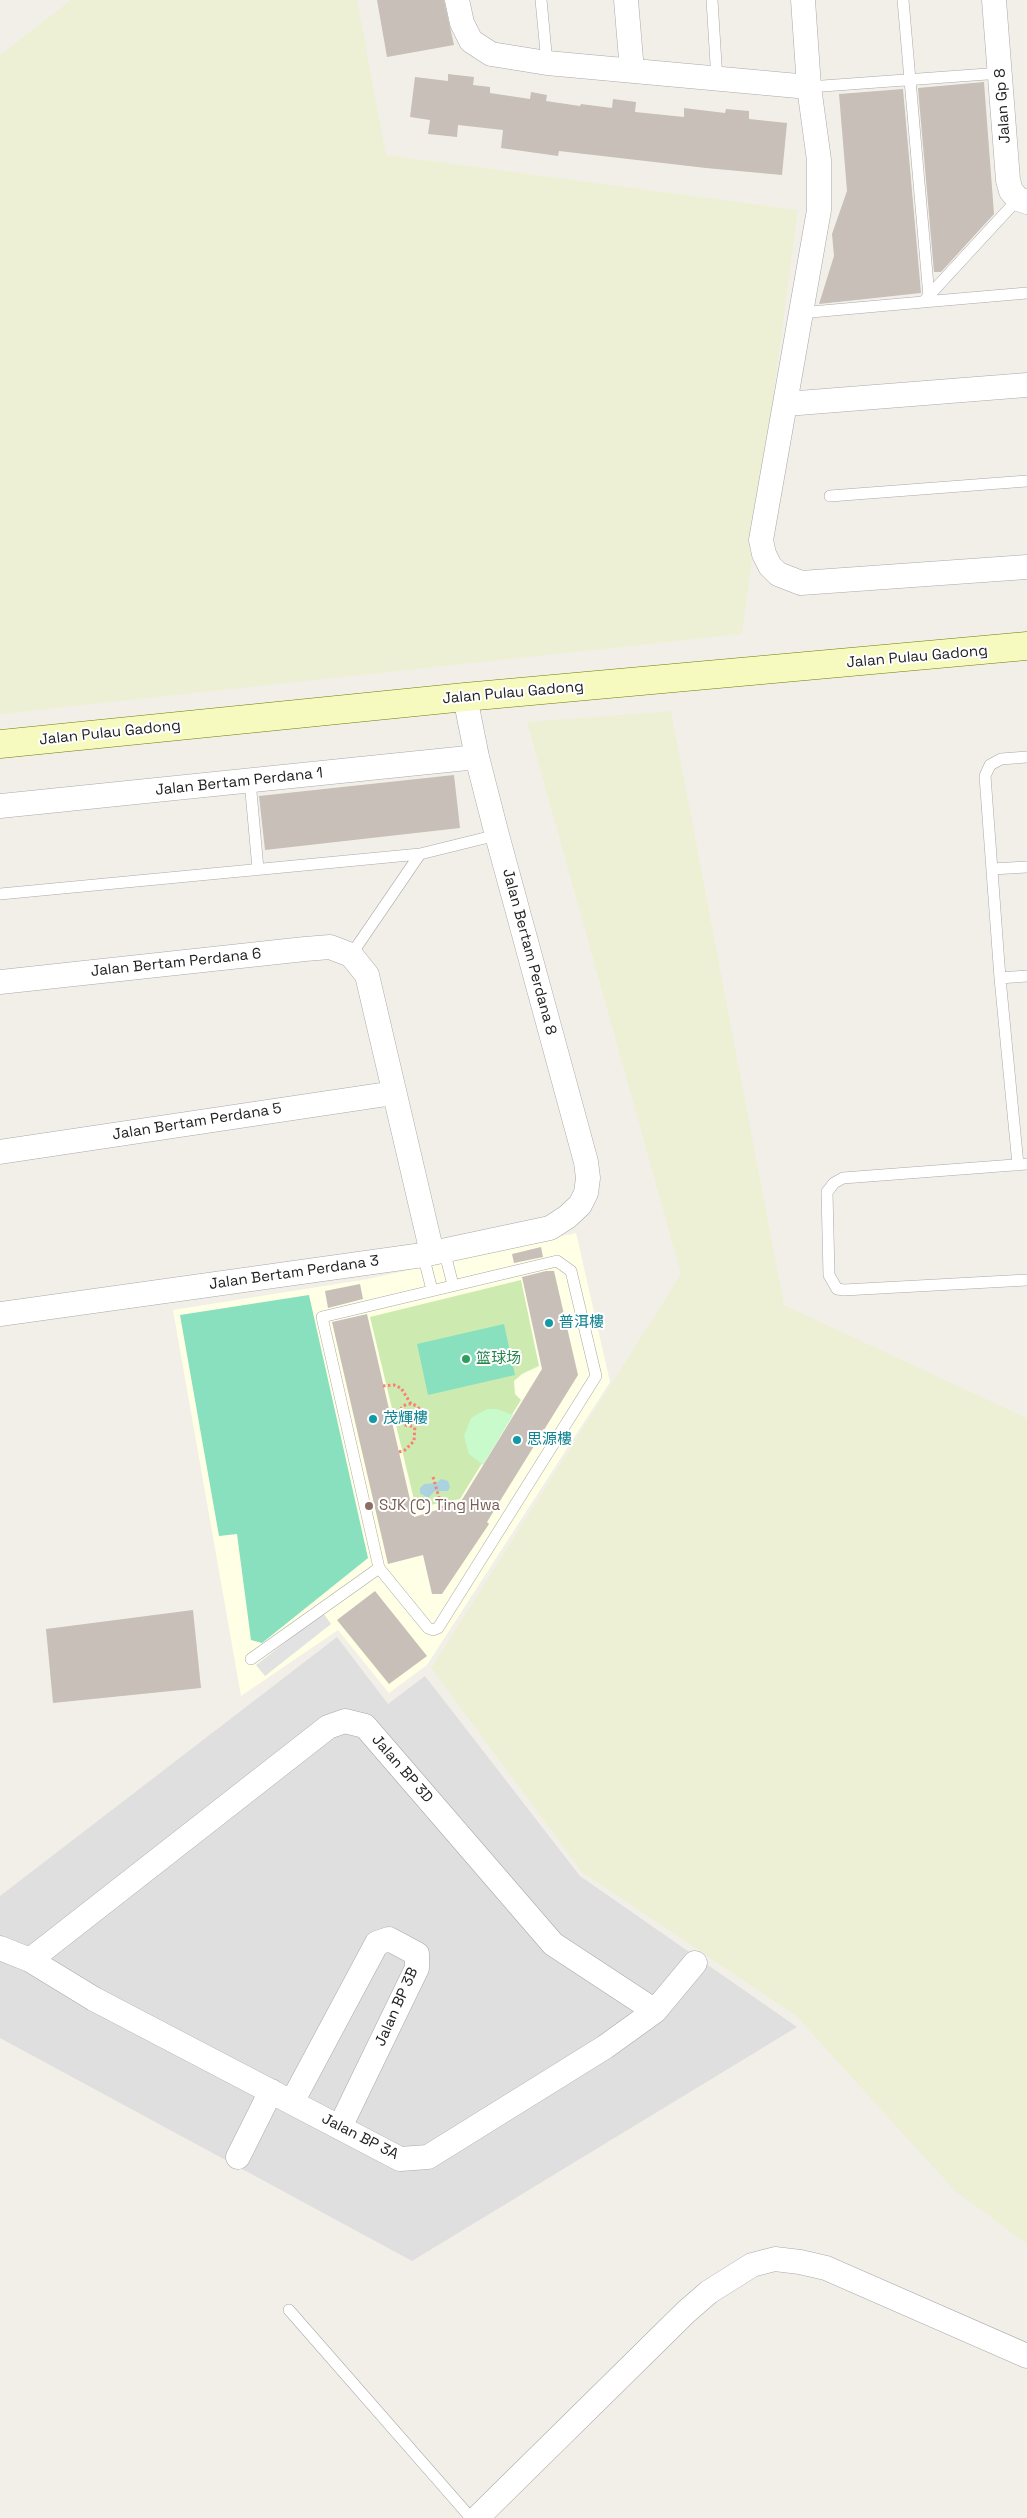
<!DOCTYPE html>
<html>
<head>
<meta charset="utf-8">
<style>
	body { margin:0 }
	canvas { display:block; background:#f2efe9 }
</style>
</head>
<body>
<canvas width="1027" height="2518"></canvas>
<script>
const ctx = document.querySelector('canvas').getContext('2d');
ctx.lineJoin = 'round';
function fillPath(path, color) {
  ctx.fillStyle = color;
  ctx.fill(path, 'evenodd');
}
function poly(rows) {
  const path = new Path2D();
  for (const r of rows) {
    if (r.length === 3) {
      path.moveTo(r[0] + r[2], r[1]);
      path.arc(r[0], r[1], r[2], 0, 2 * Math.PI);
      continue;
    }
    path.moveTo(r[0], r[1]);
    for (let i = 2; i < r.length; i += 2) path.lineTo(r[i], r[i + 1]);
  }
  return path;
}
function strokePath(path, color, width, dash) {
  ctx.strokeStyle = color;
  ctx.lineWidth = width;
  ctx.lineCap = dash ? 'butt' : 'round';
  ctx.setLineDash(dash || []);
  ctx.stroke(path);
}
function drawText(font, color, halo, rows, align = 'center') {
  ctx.font = font + ' "Space Grotesk","Noto Sans SC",sans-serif';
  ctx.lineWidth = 4;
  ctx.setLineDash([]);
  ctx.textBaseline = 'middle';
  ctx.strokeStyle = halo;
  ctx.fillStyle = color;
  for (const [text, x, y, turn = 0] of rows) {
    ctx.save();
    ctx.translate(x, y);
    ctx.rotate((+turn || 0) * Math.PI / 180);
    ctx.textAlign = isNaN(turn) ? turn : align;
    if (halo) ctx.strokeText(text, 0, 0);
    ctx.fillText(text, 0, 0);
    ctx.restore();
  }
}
const residential = poly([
	[337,1637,388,1704,425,1676,580,1876,797,2027,412,2261,0,2038,0,1896]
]);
const education = poly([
	[576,1233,610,1382,427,1665,389,1693,338,1630,241,1696,173,1310,368,1279]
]);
const farmland = poly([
	[71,0,357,0,386,155,798,210,742,634,0,714,0,55],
	[671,711,784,1305,1027,1418,1027,2244,955,2191,796,2016,582,1872,431,1668,681,1274,527,722]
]);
const grass = poly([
	[521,1280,539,1366,522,1374,514,1381,515,1394,521,1400,460,1499,416,1508,370,1317]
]);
const park = poly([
	[487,1409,497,1409,513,1415,483,1465,469,1454,464,1436,471,1418]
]);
const pitch = poly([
	[309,1295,368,1558,262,1643,251,1640,237,1534,219,1536,180,1315],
	[504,1324,515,1375,428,1395,417,1344]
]);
const parking = poly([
	[323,1613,331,1624,265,1676,256,1665]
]);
const water = poly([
	[441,1479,448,1481,450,1487,448,1491,435,1491,428,1498,420,1493,420,1488,424,1484,436,1483]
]);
const building = poly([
	[377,0,444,0,454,45,387,57],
	[448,74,474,77,473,85,490,87,490,93,530,99,531,92,547,95,546,101,580,106,581,104,612,108,613,99,636,102,635,112,684,117,684,108,725,113,726,109,749,111,749,119,787,123,782,175,706,168,559,151,558,156,501,148,503,130,458,125,457,137,428,134,430,120,410,117,415,77,448,81],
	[984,82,994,214,941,272,934,272,918,88],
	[903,89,921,293,819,304,834,256,832,234,847,191,839,94],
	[454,775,460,828,265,850,259,796],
	[541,1247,543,1257,514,1263,512,1254],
	[546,1271,554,1271,578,1375,487,1522,489,1524,442,1594,432,1594,423,1555,388,1564,332,1322,367,1314,414,1517,460,1503,542,1369,522,1277,518,1278],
	[360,1284,363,1299,328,1308,325,1291],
	[375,1591,427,1656,389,1684,337,1620],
	[193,1610,201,1688,53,1703,46,1629]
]);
const path = poly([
	[383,1386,394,1385,401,1388,411,1404],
	[410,1415,11],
	[399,1452,405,1450,414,1441,415,1425],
	[433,1477,442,1508]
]);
const service = poly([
	[541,0,547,63],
	[712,0,717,80],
	[903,0,929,297],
	[809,87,1001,73],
	[923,302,1027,293],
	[800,313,923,302,1018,199],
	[830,496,1027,481],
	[250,781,258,869],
	[992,869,1027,867],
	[0,894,420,854,497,835],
	[351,955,420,854],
	[1000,978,1027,976],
	[1027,1164,843,1178,834,1183,827,1192,829,1275,837,1289,844,1290,1027,1280],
	[1018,1165,1000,978,985,776,990,765,1001,759,1027,757],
	[444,1250,453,1285],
	[423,1255,432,1290],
	[557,1261,571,1271,596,1376,438,1628,433,1630,428,1628,379,1568,322,1317,557,1261],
	[251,1659,379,1568],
	[289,2310,471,2518]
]);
const minor = poly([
	[457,0,462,23,471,41,491,54,547,63,809,87],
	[626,0,632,71],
	[803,0,809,87,819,160,819,210,761,540,764,554,770,566,778,574,801,583,1027,567],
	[994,0,1008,180,1011,191,1018,199,1027,202],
	[786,404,1027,385],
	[0,806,477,757],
	[0,982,305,949,330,947,351,955,367,975,432,1253],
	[0,1152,394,1093],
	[0,1314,423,1255,550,1228,567,1217,580,1205,586,1193,588,1178,586,1162,497,835,477,757,465,697],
	[0,1948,30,1960,94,1999,400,2159,428,2157,605,2047,655,2011,695,1963],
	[30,1960,328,1727,345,1721,365,1726,553,1944,655,2011],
	[292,2102,377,1943,389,1939,417,1954,417,1968,340,2127],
	[238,2157,271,2091],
	[477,2518,686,2312,709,2292,752,2265,775,2259,800,2262,826,2268,1027,2356]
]);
const secondary = poly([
	[0,744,465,697,1027,646]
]);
const markers = [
	[549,1323,5,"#0f9aa8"],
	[466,1359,5,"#2e9e5b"],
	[373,1419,5,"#0f9aa8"],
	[517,1440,5,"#0f9aa8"],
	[369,1506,5,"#8d6e63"]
];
const streetNames = [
	["Jalan Gp 8",1003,106,-94],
	["Jalan Pulau Gadong",917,657,-5],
	["Jalan Pulau Gadong",513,693,-5],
	["Jalan Pulau Gadong",110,733,-6],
	["Jalan Bertam Perdana 1",239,782,-6],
	["Jalan Bertam Perdana 8",529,952,75],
	["Jalan Bertam Perdana 6",176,963,-6],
	["Jalan Bertam Perdana 5",197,1122,-9],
	["Jalan Bertam Perdana 3",294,1273,-8],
	["Jalan BP 3D",402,1769,49],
	["Jalan BP 3B",397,2007,-66],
	["Jalan BP 3A",360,2137,27]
];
const cultureNames = [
	["普洱樓",559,1323],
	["茂輝樓",383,1419],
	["思源樓",527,1440]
];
const leisureNames = [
	["篮球场",476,1359]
];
const educationNames = [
	["SJK (C) Ting Hwa",379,1506]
];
fillPath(residential, '#e0dfdf');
fillPath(education, '#ffffe5');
fillPath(farmland, '#eef0d5');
fillPath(grass, '#cdebb0');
fillPath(park, '#c8facc');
fillPath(pitch, '#88e0be');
fillPath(parking, '#e2e2e2');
fillPath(water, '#aad3df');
fillPath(building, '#c7bfb8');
strokePath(service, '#a9a9a9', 12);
strokePath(minor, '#a9a9a9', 25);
strokePath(secondary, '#707d05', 29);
strokePath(path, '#fa8072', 3, [2.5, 2.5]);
strokePath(service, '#fff', 11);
strokePath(minor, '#fff', 24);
strokePath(secondary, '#f7fabf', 28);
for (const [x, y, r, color] of markers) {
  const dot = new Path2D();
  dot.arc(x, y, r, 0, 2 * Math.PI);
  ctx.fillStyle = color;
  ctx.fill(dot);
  strokePath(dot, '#fff', 2);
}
drawText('15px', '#222', '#fff', streetNames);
drawText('15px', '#0d838f', '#fff', cultureNames, 'left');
drawText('15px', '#27864d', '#fff', leisureNames, 'left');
drawText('15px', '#785e54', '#fff', educationNames, 'left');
</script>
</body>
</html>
